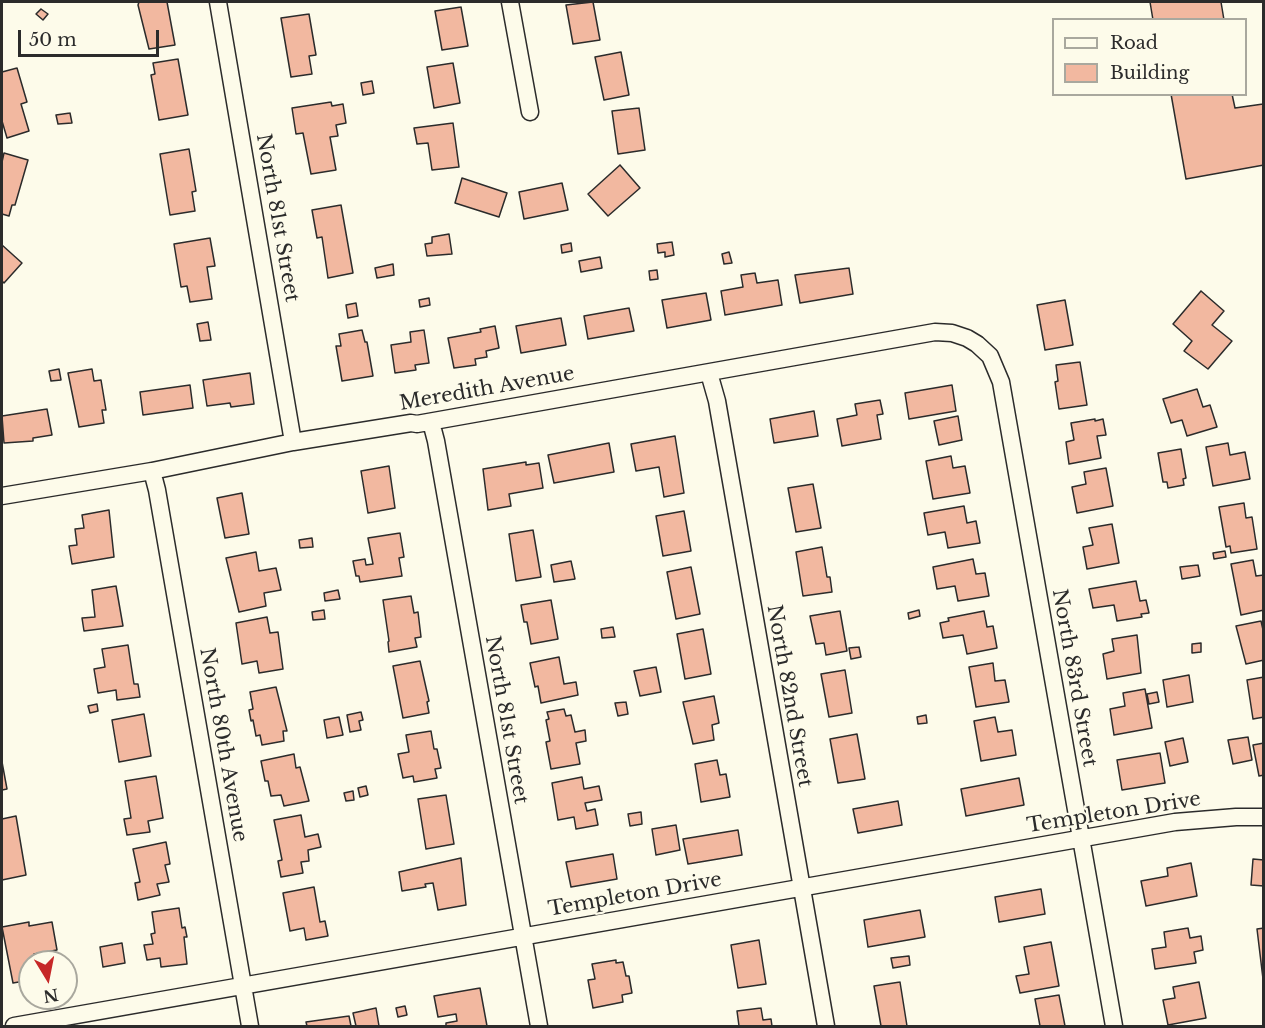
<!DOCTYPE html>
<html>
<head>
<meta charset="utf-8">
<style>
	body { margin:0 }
	#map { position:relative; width:1265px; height:1028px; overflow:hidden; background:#fdfbea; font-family:"Libre Baskerville",serif }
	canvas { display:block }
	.frame { position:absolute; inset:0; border:3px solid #2b2b2b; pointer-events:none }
	.legend { position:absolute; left:1052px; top:18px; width:195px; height:78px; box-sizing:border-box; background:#fdfbea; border:2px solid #a9a89e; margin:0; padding:8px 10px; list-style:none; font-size:18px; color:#2b2b2b }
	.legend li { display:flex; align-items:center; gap:12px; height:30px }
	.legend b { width:30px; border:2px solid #a9a89e }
	.north { position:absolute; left:18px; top:950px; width:60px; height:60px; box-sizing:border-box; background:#fdfbea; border:2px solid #a9a89e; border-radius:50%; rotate:170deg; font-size:16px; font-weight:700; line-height:24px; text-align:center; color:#2b2b2b }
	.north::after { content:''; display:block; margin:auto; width:21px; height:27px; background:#c62828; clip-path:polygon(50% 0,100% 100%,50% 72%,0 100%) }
	.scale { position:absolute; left:18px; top:30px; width:141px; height:27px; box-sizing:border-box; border:3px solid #2b2b2b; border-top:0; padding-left:8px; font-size:18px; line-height:21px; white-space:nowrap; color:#2b2b2b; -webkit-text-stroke:4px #fdfbea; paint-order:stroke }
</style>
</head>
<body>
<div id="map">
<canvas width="1265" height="1028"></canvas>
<div class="frame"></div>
<ul class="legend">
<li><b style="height:8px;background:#fdfbea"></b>Road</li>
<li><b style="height:16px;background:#f2b8a0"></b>Building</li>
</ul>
<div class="north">N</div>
<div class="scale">50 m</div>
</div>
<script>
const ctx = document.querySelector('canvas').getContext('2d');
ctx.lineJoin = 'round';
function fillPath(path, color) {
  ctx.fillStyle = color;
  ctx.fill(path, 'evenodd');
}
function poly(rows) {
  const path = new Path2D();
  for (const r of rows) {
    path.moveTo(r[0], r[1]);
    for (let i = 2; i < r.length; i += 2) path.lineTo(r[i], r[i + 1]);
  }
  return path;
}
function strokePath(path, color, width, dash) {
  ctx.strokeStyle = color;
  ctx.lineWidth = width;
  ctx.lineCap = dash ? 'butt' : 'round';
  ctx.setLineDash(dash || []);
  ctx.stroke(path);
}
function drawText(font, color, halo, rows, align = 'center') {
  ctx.font = font + ' "Libre Baskerville",serif';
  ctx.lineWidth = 4.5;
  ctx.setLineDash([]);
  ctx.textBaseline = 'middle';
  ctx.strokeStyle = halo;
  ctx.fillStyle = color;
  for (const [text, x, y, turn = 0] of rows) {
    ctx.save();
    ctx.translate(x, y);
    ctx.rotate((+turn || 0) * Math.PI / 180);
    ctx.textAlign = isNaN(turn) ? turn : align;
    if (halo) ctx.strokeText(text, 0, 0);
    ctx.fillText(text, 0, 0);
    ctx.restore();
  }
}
const building = poly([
	[139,2,167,2,175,45,149,49,138,5,139,2],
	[593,2,600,40,573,44,566,5,593,2],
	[1150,2,1221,2,1224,20,1153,20,1150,2],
	[461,7,468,46,442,50,435,11,461,7],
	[41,9,48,14,43,20,36,14,41,9],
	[309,14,316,55,309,56,312,74,291,77,281,18,309,14],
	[621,52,629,95,604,100,595,57,621,52],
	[178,59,188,115,159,120,151,75,155,74,153,63,178,59],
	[453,63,460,103,434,108,427,67,453,63],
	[17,68,27,102,21,104,29,131,7,138,2,121,2,72,17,68],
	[372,81,374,93,363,95,361,83,372,81],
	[1171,94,1232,94,1235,108,1263,104,1264,99,1264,165,1186,179,1171,94],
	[331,102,332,106,343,104,346,123,336,125,338,136,330,137,336,170,311,174,303,133,296,134,292,108,331,102],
	[639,108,645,150,618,154,612,111,639,108],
	[70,113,72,123,58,124,56,115,70,113],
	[453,123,459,167,432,170,428,143,417,144,414,128,453,123],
	[189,149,196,191,192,192,195,211,170,215,160,154,189,149],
	[4,153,28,160,15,205,12,205,9,216,2,214,2,162,4,153],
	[620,165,640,188,608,216,588,194,620,165],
	[462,178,507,193,499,217,455,203,462,178],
	[562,183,568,210,524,219,519,192,562,183],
	[341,205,353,273,328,278,322,237,317,238,312,210,341,205],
	[449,234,452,254,427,256,425,244,432,243,432,237,449,234],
	[210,238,215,266,207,267,212,299,190,302,187,286,181,287,174,244,210,238],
	[672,242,674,255,665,257,665,252,658,253,657,244,672,242],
	[571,243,572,251,562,253,561,245,571,243],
	[2,245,22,263,4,283,2,281,2,245],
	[729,252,732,263,724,264,722,254,729,252],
	[600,257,602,268,581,272,579,261,600,257],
	[393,264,394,275,377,278,375,268,393,264],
	[849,268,853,294,800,303,795,275,849,268],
	[657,270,658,279,650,280,649,271,657,270],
	[755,273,757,283,778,280,782,305,725,315,721,291,743,287,741,275,755,273],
	[1201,291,1224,311,1212,325,1232,341,1208,369,1184,351,1192,341,1173,324,1201,291],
	[706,293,711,320,667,328,662,300,706,293],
	[429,298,430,305,420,307,419,300,429,298],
	[1065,300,1073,345,1045,350,1037,305,1065,300],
	[356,303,358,316,348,318,346,305,356,303],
	[629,308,634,331,588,339,584,316,629,308],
	[561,318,566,345,521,353,516,326,561,318],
	[208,322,211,340,200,341,197,324,208,322],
	[495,326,499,348,486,351,487,357,475,359,476,365,454,368,448,338,481,332,480,329,495,326],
	[362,330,365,342,367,342,373,376,342,381,336,346,341,346,339,334,362,330],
	[424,330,429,363,415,365,416,370,395,373,391,345,411,342,410,332,424,330],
	[1080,362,1087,405,1059,409,1055,382,1058,381,1056,365,1080,362],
	[59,369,61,380,51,381,49,371,59,369],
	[92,369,94,381,101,380,106,410,102,410,104,423,79,427,68,373,92,369],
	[250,373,254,404,231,407,230,403,207,406,203,380,250,373],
	[190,385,193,408,143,415,140,392,190,385],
	[952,385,956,411,909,419,905,393,952,385],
	[1197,389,1203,407,1210,405,1217,427,1187,436,1182,420,1171,423,1163,399,1197,389],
	[880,400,883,414,877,415,881,439,842,446,837,419,857,415,855,404,880,400],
	[47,409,52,435,33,438,33,441,4,443,2,416,47,409],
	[814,411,818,436,774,443,770,419,814,411],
	[958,416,962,440,939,445,934,421,958,416],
	[1095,419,1095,421,1103,419,1106,435,1097,436,1101,458,1069,464,1066,442,1074,440,1071,423,1095,419],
	[675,436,684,493,664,497,659,467,636,471,631,444,675,436],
	[609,443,614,472,554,483,548,455,609,443],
	[1228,443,1230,455,1245,452,1250,479,1213,486,1206,447,1228,443],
	[1181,449,1186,478,1183,479,1184,485,1168,488,1167,482,1163,482,1158,453,1181,449],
	[951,456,953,468,965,466,970,493,933,499,926,461,951,456],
	[526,462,526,465,539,463,543,488,509,494,511,506,488,510,483,469,526,462],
	[389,466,395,508,368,513,361,471,389,466],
	[1106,468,1113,506,1077,513,1072,487,1086,484,1084,472,1106,468],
	[813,484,821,528,796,532,788,488,813,484],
	[242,493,249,534,225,538,217,498,242,493],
	[1244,503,1246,518,1252,517,1257,549,1231,553,1230,546,1226,547,1219,507,1244,503],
	[964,506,967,523,976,521,980,543,948,548,945,532,928,535,924,513,964,506],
	[109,510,114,557,72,564,69,546,77,545,75,529,84,528,82,515,109,510],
	[684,511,691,551,663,556,656,516,684,511],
	[1112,524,1119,563,1087,569,1083,547,1093,545,1089,528,1112,524],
	[533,530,541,577,516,581,509,534,533,530],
	[400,533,404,557,399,558,402,576,360,582,359,576,356,576,353,561,365,559,366,565,373,564,368,538,400,533],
	[312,538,313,547,300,548,299,540,312,538],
	[822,547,827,577,830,577,832,592,803,596,796,552,822,547],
	[1225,551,1226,557,1214,559,1213,553,1225,551],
	[256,552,259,571,276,568,281,590,264,593,266,606,239,612,226,558,256,552],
	[973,559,976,574,985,573,989,596,958,601,955,586,937,589,933,567,973,559],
	[1253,560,1256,576,1264,575,1264,610,1241,615,1231,564,1253,560],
	[571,561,575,579,554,582,551,565,571,561],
	[1198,565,1200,576,1182,579,1180,567,1198,565],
	[691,567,700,614,676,619,667,572,691,567],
	[1136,581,1140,601,1146,600,1149,613,1141,614,1142,617,1117,621,1114,605,1093,608,1089,589,1136,581],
	[116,586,123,626,84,631,82,618,95,617,92,590,116,586],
	[338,590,340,599,325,601,324,593,338,590],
	[411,596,414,613,418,612,421,637,415,638,417,647,389,652,388,642,389,641,383,600,411,596],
	[551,600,558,639,531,644,527,622,524,622,521,605,551,600],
	[324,610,325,619,313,620,312,612,324,610],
	[919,610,920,616,909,619,908,613,919,610],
	[840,611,847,651,826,655,824,643,816,644,810,616,840,611],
	[984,611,987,627,993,626,997,648,967,654,963,635,943,638,940,623,949,621,948,618,984,611],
	[267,617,270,633,278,632,283,669,259,673,257,661,242,664,236,623,267,617],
	[1261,621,1264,634,1264,660,1246,664,1236,626,1261,621],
	[613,627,615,637,602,638,601,629,613,627],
	[703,629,711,674,685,679,677,634,703,629],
	[1137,635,1141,673,1107,679,1103,654,1114,651,1112,639,1137,635],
	[1201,643,1201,652,1192,653,1192,644,1201,643],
	[128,645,134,684,138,684,140,697,117,700,116,690,98,693,94,669,105,667,102,649,128,645],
	[859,647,861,657,851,659,849,648,859,647],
	[559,657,564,684,576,682,578,695,541,703,538,686,535,687,530,663,559,657],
	[420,661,429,701,427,702,429,713,403,718,393,666,420,661],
	[993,663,995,681,1005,680,1009,702,976,707,969,667,993,663],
	[656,667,661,692,640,696,634,671,656,667],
	[845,670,852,713,829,717,821,674,845,670],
	[1189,675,1193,702,1167,707,1163,680,1189,675],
	[1264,677,1264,717,1253,719,1247,680,1264,677],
	[276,687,287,731,283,731,284,741,262,745,260,735,256,736,253,720,251,721,249,710,253,709,250,692,276,687],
	[1145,689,1152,728,1114,735,1110,709,1125,706,1123,693,1145,689],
	[1157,692,1159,702,1149,704,1147,694,1157,692],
	[714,696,719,723,712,725,714,740,693,744,683,702,714,696],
	[626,702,628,714,618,716,615,703,626,702],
	[97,704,98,711,90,713,88,706,97,704],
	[564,709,566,716,571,715,575,732,585,730,586,741,576,743,580,764,551,769,546,742,550,741,546,720,549,719,547,712,564,709],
	[361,712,363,720,359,721,361,730,350,732,347,715,361,712],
	[144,714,151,756,119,762,112,720,144,714],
	[926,715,927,723,918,724,917,717,926,715],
	[339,717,343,735,327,738,324,720,339,717],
	[995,717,998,732,1012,730,1016,755,981,761,974,721,995,717],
	[431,731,434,749,437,749,441,768,435,769,437,778,414,782,413,776,403,778,398,754,409,752,406,735,431,731],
	[857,734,865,779,838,783,830,739,857,734],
	[1248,737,1252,760,1233,764,1228,740,1248,737],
	[1183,738,1188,762,1170,766,1165,742,1183,738],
	[1264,743,1264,775,1259,776,1253,745,1264,743],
	[1160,753,1165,783,1122,790,1117,760,1160,753],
	[294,754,296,768,300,767,309,801,284,806,281,795,271,796,268,781,265,781,261,761,294,754],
	[717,760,720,775,726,774,730,797,701,802,695,764,717,760],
	[2,762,7,789,2,790,2,762],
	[156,776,163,818,148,821,150,832,127,835,124,819,131,818,125,781,156,776],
	[582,777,584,789,599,786,602,800,585,803,587,811,595,809,598,825,576,829,574,817,558,820,552,783,582,777],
	[1019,778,1024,805,966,816,961,789,1019,778],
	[366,786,368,795,360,797,358,788,366,786],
	[353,791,354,800,346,801,344,793,353,791],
	[446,795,454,844,426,849,418,799,446,795],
	[898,801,902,825,858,833,853,809,898,801],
	[641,812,642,824,630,826,628,814,641,812],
	[301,815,305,837,318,834,321,847,308,850,309,861,301,862,303,873,281,877,278,861,282,860,274,820,301,815],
	[16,816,26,875,2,880,2,819,16,816],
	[676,825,680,850,656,855,652,829,676,825],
	[738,830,742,855,688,864,683,839,738,830],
	[166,842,170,864,165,865,169,882,157,884,160,895,138,900,135,883,140,882,133,849,166,842],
	[613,854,617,879,571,887,566,862,613,854],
	[461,858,466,905,438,910,433,883,425,884,426,887,402,891,399,872,461,858],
	[1253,859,1264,860,1264,886,1251,885,1253,859],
	[1191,863,1197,896,1146,906,1141,881,1168,876,1167,868,1191,863],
	[314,887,320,922,325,921,328,936,306,940,304,928,290,931,283,893,314,887],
	[1041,889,1045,914,999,922,995,897,1041,889],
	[179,908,182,928,185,927,187,937,184,937,187,964,161,967,160,958,147,960,144,945,153,944,151,934,155,933,152,912,179,908],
	[920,910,925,937,868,947,864,920,920,910],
	[29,922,29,926,52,922,57,950,34,954,36,962,30,962,30,980,13,983,2,927,29,922],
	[1188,928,1190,938,1201,936,1203,950,1194,952,1196,963,1155,969,1152,949,1166,947,1164,932,1188,928],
	[1264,928,1264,979,1263,979,1257,929,1264,928],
	[759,940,766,984,738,988,731,945,759,940],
	[1051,942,1059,986,1020,993,1016,976,1029,974,1024,947,1051,942],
	[122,943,125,963,103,967,100,947,122,943],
	[909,956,910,965,893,968,891,958,909,956],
	[616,960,616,963,623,962,626,976,629,976,632,993,622,995,623,1002,593,1008,588,980,595,979,592,964,616,960],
	[900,982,907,1026,881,1026,874,986,900,982],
	[1199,982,1206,1018,1168,1025,1163,1000,1175,998,1173,987,1199,982],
	[480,988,487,1026,446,1026,446,1023,457,1021,456,1014,438,1017,434,996,480,988],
	[1059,995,1065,1026,1040,1026,1035,999,1059,995],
	[405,1006,407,1015,398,1017,396,1008,405,1006],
	[376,1008,379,1026,356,1026,353,1013,376,1008],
	[761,1008,763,1020,771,1019,772,1026,739,1026,737,1011,761,1008],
	[349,1016,351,1026,307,1026,306,1022,349,1016]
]);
const street = poly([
	[218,2,293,442],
	[510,2,530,112],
	[709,373,717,401,826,1026],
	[431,422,436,441,539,1026],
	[152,471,157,490,250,1026],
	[2,496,152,471,293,442,411,423,417,424,935,332,952,333,967,338,977,344,990,356,1001,382,1114,1026],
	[14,1026,1175,822,1236,817,1264,817]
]);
const streetNames = [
	["North 81st Street",277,218,80],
	["Meredith Avenue",487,389,-10],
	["North 83rd Street",1074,678,80],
	["North 82nd Street",789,696,80],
	["North 81st Street",506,720,80],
	["North 80th Avenue",223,745,80],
	["Templeton Drive",1114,813,-9],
	["Templeton Drive",635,895,-10]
];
fillPath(building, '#f2b8a0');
strokePath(building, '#2b2b2b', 1.5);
strokePath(street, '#2b2b2b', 19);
strokePath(street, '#fdfbea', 16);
drawText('20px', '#2b2b2b', '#fdfbea', streetNames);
</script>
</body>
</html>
